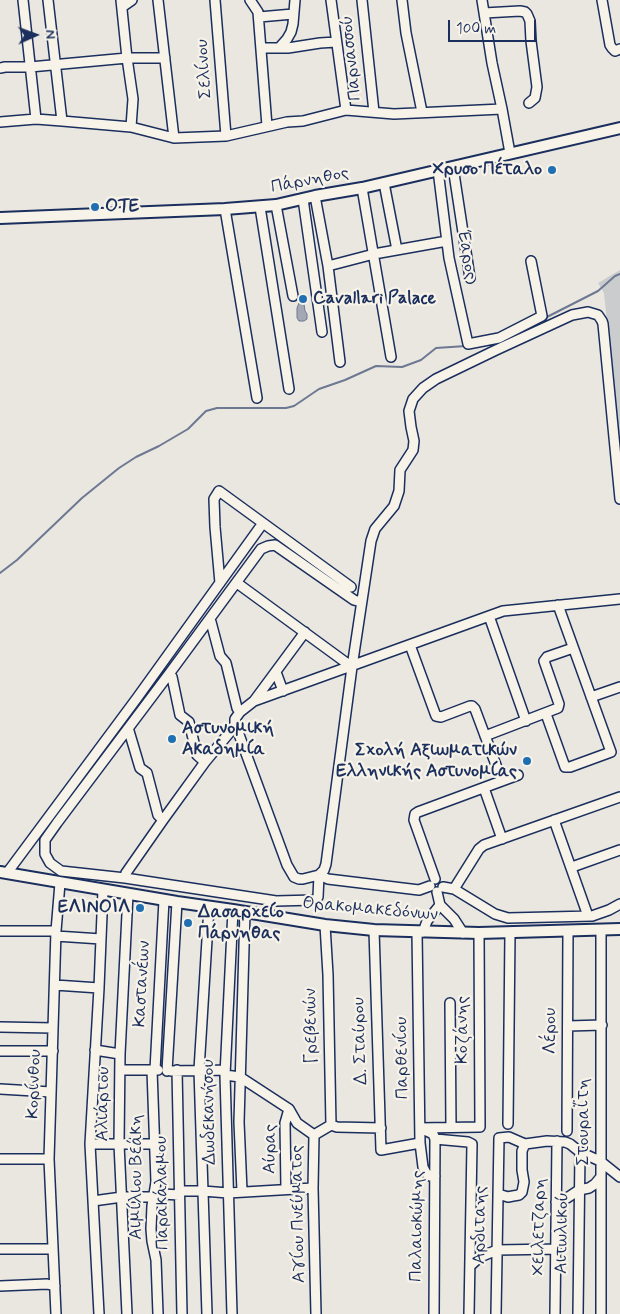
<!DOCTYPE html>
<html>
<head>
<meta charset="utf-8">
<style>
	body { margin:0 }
	#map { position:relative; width:620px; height:1314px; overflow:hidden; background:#eae7e0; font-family:Mynerve,sans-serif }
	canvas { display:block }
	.north { position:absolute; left:10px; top:10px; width:50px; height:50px; -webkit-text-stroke:4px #f7f3e8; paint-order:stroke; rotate:88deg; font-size:14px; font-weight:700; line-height:20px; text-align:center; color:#1b2f5e }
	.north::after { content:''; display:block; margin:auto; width:18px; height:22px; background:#1b2f5e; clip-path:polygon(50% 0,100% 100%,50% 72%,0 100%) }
	.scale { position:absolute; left:448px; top:20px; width:88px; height:22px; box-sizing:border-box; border:2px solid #1b2f5e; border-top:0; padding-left:6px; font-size:15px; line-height:18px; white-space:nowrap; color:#1b2f5e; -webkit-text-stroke:4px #f7f3e8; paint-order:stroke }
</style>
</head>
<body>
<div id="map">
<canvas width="620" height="1314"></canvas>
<div class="north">N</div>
<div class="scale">100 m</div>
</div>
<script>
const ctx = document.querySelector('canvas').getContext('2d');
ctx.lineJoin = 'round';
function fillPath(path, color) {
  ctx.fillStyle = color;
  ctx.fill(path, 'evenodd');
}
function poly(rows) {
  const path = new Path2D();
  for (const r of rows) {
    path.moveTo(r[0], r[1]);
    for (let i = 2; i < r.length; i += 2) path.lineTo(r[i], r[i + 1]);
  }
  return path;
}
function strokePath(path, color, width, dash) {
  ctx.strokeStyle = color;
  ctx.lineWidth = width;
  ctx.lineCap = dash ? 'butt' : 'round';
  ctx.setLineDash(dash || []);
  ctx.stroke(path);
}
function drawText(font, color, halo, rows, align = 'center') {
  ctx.font = font + ' Mynerve,sans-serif';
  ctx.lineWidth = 4.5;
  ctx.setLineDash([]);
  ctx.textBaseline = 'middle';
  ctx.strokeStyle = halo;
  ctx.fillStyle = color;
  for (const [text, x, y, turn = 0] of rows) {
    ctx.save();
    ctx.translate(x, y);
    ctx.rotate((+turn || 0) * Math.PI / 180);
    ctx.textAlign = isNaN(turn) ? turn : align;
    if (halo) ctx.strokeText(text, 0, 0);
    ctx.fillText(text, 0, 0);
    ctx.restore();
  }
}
const green = poly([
	[620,270,620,446,604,293,598,283]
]);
const water = poly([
	[299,303,304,304,305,311,307,314,307,319,304,321,299,321,297,318,297,308,299,303]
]);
const stream = poly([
	[545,318,598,291,615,276,620,274],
	[0,573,17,560,82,498,119,468,136,457,159,446,188,429,206,411,217,408,286,408,294,406,319,389,345,380,376,366,402,367,421,360,436,348,466,346]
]);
const minor = poly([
	[23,0,36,119],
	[48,0,62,121],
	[121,0,127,58,133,99,131,127],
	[158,0,174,138],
	[215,0,226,136],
	[250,0,258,12,267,126],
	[331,0,346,110],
	[362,0,374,112],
	[402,0,406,33,422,112],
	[482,0,492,63,502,109,510,153],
	[602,0,610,45,612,48,615,51,620,49],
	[122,7,132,0],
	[484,13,520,11,525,12,527,14,530,21,531,41,537,87,535,98,529,103],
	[259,17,293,14],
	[261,48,288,48,320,43,336,42],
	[279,48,287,39,291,32,293,24,295,0],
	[0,68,5,67,30,67,127,58,165,58],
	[0,122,36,119,62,121,131,127,174,138,226,136,287,122,303,121,346,110,394,114,502,109],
	[453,167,470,278],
	[438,170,449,258,468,344,499,338,542,316,531,261],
	[384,183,397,250],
	[362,188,391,357],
	[315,196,328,266,340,362],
	[303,199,322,332],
	[276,205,293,296],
	[260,207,289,389],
	[225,209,257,398],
	[328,266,374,254,447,241],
	[220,583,215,527,214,499,219,491,263,523],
	[237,583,352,667],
	[361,602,354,600,275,545,268,546,261,549,169,674,57,823,45,840,45,854,50,863,61,871,125,878,276,901,315,900,318,897,319,875,328,879,419,890,430,886],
	[489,616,526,721],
	[209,620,211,622,220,656,226,663,237,708,240,712],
	[410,645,436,716,441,717,470,706,472,706,475,709,502,781],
	[276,672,283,691],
	[169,674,172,677,180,715,189,722,197,755,205,762],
	[591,697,620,687],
	[254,701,503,611,620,599],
	[546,714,565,767,570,767,611,752,558,605],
	[235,726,237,729,287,865,294,877,299,879,303,879,319,875,324,870,326,864,352,667,371,541,375,529,394,506,399,491,400,470,413,450,414,441,411,427,409,411,413,399,423,388,436,379,496,350,572,315,588,312,598,315,602,321,603,324,620,499],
	[128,729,129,731,140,768,147,773,158,815,163,820],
	[485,736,558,708,559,704,544,661,547,657,573,648],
	[484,788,502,839],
	[554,820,588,916],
	[572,867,620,850],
	[7,873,137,698,263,523,351,587],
	[125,878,126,873,163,820,205,762,235,726,235,719,240,712,254,701,305,632],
	[435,879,414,820,415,814,418,812,518,775],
	[443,887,454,889,479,849,484,845,620,797],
	[454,889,495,914,508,918,592,916,609,910,620,904],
	[437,892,440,905,454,919,463,933],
	[325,925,328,975,331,1125],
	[374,930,381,1150,420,1143],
	[601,930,601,1314],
	[0,931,56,931],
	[417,932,420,1143,423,1167,426,1173,430,1176,435,1176],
	[423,932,427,921,440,905],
	[56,936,101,939],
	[55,985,99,988],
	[450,1003,451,1127],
	[568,1026,602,1025],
	[0,1027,53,1028],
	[95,1050,120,1054],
	[0,1051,53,1051],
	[120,1070,158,1070],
	[152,1070,156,1182,152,1206,151,1229,152,1241,156,1260,158,1314],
	[155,1070,164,900],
	[177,1070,182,1314],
	[167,1071,177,902],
	[171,1071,225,1070],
	[225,1075,240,1077,289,1109,297,1123,314,1135],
	[0,1089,51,1092],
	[508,1124,510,933],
	[420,1128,480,1127,479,933],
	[422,1129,433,1134,435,1139,468,1142,472,1144,469,1314],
	[567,1131,568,931],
	[314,1135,313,1188,316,1314],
	[314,1135,331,1125,337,1127,381,1128],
	[90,1144,155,1144],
	[0,1159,49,1159],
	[286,1189,285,1123,289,1109],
	[179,1191,203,1191,228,1193,313,1188],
	[242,1191,239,1122,245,912],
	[498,1194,508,1197,513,1196,519,1195,522,1192,524,1182,522,1170,522,1151,525,1144],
	[93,1201,122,1197,154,1197,163,1194,179,1195],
	[556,1202,567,1198,579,1190,589,1188,595,1184,600,1178],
	[0,1249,53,1249],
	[470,1266,480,1257,497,1250,556,1249],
	[0,1286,47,1284,55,1286],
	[56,1314,49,1159,56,931,60,883],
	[99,1314,90,1144,99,988,103,890],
	[127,1314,119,1144,120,1054,128,894],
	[207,1314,199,1070,209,907],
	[232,1314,225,1075,233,910],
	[434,1314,435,1139],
	[496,1314,499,1138,509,1137,525,1144,547,1141,565,1142,570,1144,580,1152,600,1161,620,1177],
	[555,1314,557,1141],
	[578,1314,580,1152]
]);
const major = poly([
	[0,218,225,209,276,205,315,196,362,188,620,128],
	[0,872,177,902,233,910,325,925,374,930,479,933,620,929]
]);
const markers = [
	[552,170,5,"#1f6fb2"],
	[95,207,5,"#1f6fb2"],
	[303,299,5,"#1f6fb2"],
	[172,739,5,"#1f6fb2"],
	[527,761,5,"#1f6fb2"],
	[140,908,5,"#1f6fb2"],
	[188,923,5,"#1f6fb2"]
];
const streetNames = [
	["Παρνασσού",352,58,-96],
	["Σελίνου",205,69,-94],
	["Πάρνηθος",310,181,-11],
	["Έαρος",466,255,81],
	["Θρακομακεδόνων",370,910,5],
	["Καστανέων",143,984,-87],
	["Γρεβενών",312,1026,-91],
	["Κοζάνης",463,1030,-90],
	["Λέρου",551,1031,-90],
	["Δ. Σταύρου",361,1041,-92],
	["Παρθενίου",403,1058,-91],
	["Κορίνθου",35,1084,-88],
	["Αλιάρτου",104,1104,-89],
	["Δωδεκανήσου",210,1112,-91],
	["Στουραΐτη",584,1122,-90],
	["Αύρας",271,1149,-89],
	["Αιμίλιου Βεάκη",137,1177,-90],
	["Παρακάλαμου",163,1193,-91],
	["Αγίου Πνεύματος",299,1214,-91],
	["Αρδιταης",481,1225,-89],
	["Παλαιοκώμης",418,1226,-89],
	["Χειλετζαρη",540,1227,-89],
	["Αιτωλικού",563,1233,-89]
];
const poiNames = [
	["Χρυσο Πέταλο",542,170,"right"],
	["ΟΤΕ",105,207],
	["Cavallari Palace",313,299],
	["Αστυνομική",182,729],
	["Ακαδημία",182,750],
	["Σχολή Αξιωματικών",517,751,"right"],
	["Ελληνικής Αστυνομίας",517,772,"right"],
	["ΕΛΙΝΟΙΛ",130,908,"right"],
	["Δασαρχείο",198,913],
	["Πάρνηθας",198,934]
];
fillPath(green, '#cbcccd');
fillPath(water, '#a3a8b4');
strokePath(water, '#6d7892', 1);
strokePath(stream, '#6d7892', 2);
strokePath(minor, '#1b2f5e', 12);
strokePath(major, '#1b2f5e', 14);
strokePath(minor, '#f7f3e8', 9);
strokePath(major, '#f7f3e8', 10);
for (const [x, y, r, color] of markers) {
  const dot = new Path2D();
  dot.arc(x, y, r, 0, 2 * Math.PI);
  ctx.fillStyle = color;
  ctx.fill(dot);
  strokePath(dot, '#f7f3e8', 2);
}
drawText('18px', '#1b2f5e', '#f7f3e8', streetNames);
drawText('bold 18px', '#1b2f5e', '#f7f3e8', poiNames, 'left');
</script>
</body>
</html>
